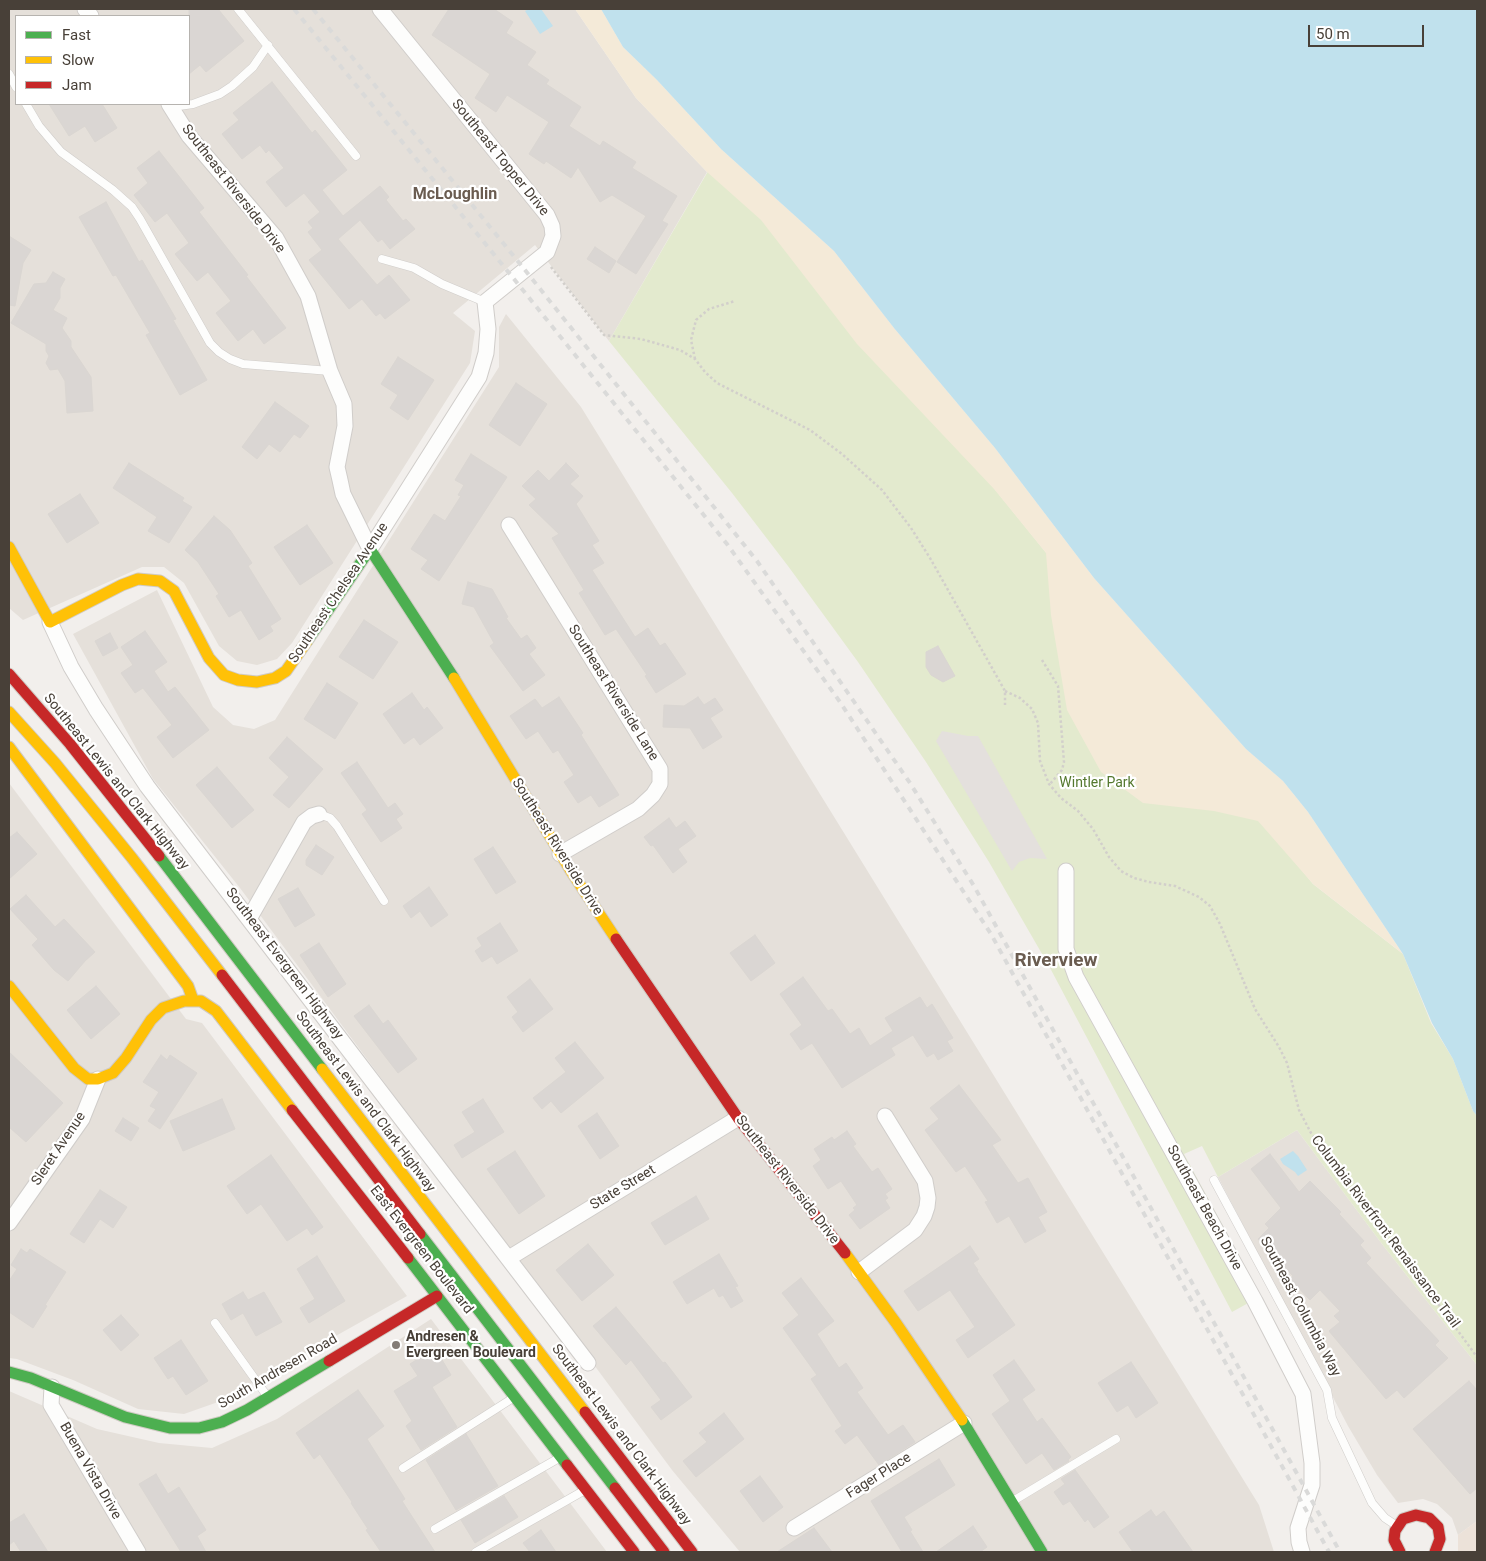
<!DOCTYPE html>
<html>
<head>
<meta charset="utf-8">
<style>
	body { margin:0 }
	#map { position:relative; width:1486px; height:1561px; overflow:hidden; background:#f2efec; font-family:Roboto,sans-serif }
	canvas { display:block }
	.frame { position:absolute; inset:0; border:10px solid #484038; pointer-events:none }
	.legend { position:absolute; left:15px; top:15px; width:175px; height:90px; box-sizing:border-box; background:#fff; border:1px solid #b6b3af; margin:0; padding:6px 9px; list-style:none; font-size:15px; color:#484038 }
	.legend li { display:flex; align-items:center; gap:10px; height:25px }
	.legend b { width:25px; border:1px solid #b6b3af }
	.scale { position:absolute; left:1308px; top:25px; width:116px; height:22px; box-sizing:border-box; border:2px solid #484038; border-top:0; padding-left:6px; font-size:15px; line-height:18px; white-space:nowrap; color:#484038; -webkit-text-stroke:4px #fff; paint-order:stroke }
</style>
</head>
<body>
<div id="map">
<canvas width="1486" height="1561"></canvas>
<div class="frame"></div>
<ul class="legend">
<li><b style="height:6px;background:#4caf50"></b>Fast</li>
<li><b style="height:6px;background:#ffc107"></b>Slow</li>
<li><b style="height:6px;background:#c62828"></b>Jam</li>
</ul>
<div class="scale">50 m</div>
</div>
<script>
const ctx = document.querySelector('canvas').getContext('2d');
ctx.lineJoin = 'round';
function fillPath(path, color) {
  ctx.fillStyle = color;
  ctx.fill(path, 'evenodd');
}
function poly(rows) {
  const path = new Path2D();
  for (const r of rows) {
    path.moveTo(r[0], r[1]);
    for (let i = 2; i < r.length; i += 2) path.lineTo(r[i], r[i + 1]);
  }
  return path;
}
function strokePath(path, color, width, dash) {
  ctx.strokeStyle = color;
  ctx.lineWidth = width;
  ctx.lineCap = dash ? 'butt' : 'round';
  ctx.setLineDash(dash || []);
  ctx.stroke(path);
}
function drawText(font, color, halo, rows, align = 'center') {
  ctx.font = font + ' Roboto,sans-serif';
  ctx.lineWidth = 4.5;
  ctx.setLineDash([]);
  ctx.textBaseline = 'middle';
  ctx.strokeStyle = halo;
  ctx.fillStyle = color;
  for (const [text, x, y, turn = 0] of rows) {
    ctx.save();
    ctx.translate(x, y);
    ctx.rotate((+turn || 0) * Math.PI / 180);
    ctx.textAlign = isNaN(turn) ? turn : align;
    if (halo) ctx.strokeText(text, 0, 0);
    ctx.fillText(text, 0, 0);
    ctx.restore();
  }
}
const residential = poly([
	[9,9,575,9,636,98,707,172,609,341,535,245,453,313,475,331,470,363,292,643,277,659,257,665,237,661,219,646,184,583,164,567,142,567,23,620,9,608],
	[16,16,189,16,189,104,16,104],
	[506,314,581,407,1259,1505,1274,1552,740,1552,672,1470,240,888,153,779,73,634,157,590,213,707,233,725,254,729,275,720,499,367,499,327],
	[9,783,186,1019,202,1023,407,1296,218,1402,184,1414,138,1409,73,1380,17,1359,9,1358],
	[1297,1130,1382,1244,1477,1365,1477,1521,1458,1535,1452,1518,1437,1504,1423,1499,1398,1503,1377,1475,1348,1426,1218,1177],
	[431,1319,607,1552,9,1552,9,1391,97,1429,159,1443,212,1448,277,1419]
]);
const commercial = poly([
	[1477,1521,1477,1552,1458,1552,1458,1535]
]);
const green = poly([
	[721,149,1313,884,1403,954,1431,1023,1453,1059,1473,1111,1477,1116,1477,1365,1382,1244,1297,1130,1218,1177,1202,1146,1184,1154,1261,1296,1232,1312,1049,966,989,862,926,762,858,662,788,566,732,493,609,341]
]);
const sand = poly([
	[575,9,601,9,623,47,657,80,721,149,834,251,894,328,995,448,1094,578,1246,749,1283,781,1308,812,1403,954,1313,884,1258,821,1214,811,1143,803,1101,772,1067,710,1051,615,1046,553,994,489,857,344,761,220,707,172,636,98]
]);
const parking = poly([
	[942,731,968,736,978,736,1047,859,1030,858,1019,862,1012,871,936,741]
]);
const water = poly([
	[529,9,541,9,553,26,540,34,525,11],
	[601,9,1477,9,1477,1116,1473,1111,1453,1059,1432,1023,1403,954,1308,812,1283,781,1246,749,1094,578,995,448,894,328,834,251,721,149,657,80,623,47],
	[1293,1151,1298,1156,1307,1170,1298,1176,1295,1172,1283,1164,1280,1159]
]);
const building = poly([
	[189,9,218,9,244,41,206,72,200,65,189,74,189,9],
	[449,9,494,9,513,22,506,33,536,52,527,65,549,80,546,84,581,107,569,126,600,146,603,141,636,162,632,168,677,196,662,221,668,224,636,274,617,262,646,216,612,195,600,202,578,167,571,178,546,161,544,164,529,154,549,122,507,95,496,112,475,98,490,74,432,35,449,9],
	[272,82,312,133,315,130,347,170,322,190,343,216,380,186,389,197,386,200,403,221,406,219,415,229,390,249,382,239,378,242,360,220,338,239,377,285,389,275,410,300,385,319,380,313,376,316,362,299,349,309,309,260,322,250,308,232,313,228,308,222,320,212,304,193,286,207,266,182,284,168,269,150,266,153,260,145,242,159,222,134,239,120,233,113,272,82],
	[49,104,102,104,117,128,95,142,85,126,69,136,49,104],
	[159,151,204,208,199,212,248,275,246,276,286,328,264,344,253,329,238,341,216,313,231,301,208,272,197,281,175,254,189,243,167,213,155,222,134,195,148,183,137,168,159,151],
	[106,202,139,262,142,260,176,319,173,320,207,380,180,395,146,335,150,333,116,275,113,276,79,217,106,202],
	[9,236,31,250,23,263,15,306,9,305,9,236],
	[595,247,616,261,609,273,587,259,595,247],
	[53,272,65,279,60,288,60,298,53,310,67,318,62,328,71,341,71,347,91,377,93,411,67,413,65,381,58,369,50,370,46,363,49,356,46,351,46,344,11,323,34,284,46,283,53,272],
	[398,357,434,380,408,420,390,408,398,395,381,384,398,357],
	[516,383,547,404,520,446,489,425,516,383],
	[275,402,309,426,300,438,294,434,280,452,269,444,257,459,242,447,275,402],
	[471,454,507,477,439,581,421,569,428,560,411,549,434,514,445,521,461,496,458,495,464,485,455,480,471,454],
	[129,463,184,498,182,501,192,507,169,543,148,531,157,517,113,488,129,463],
	[566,463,579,476,570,484,583,496,576,504,599,541,592,545,604,563,592,570,635,637,648,628,660,646,665,643,686,674,656,693,645,676,647,675,616,629,605,635,579,593,584,590,552,538,559,534,529,505,536,499,522,486,538,470,549,481,566,463],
	[80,494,99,523,67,543,48,514,80,494],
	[214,516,230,530,252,563,248,566,281,619,270,626,273,631,259,640,241,610,229,617,216,596,219,594,198,562,185,550,214,516],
	[307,525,333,563,300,585,274,547,307,525],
	[468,582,492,589,508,617,506,618,521,639,527,635,536,648,529,654,545,675,523,691,490,646,494,643,474,607,462,604,468,582],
	[364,620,398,642,373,679,339,657,364,620],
	[145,631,167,662,154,671,168,692,175,687,209,730,173,758,157,737,172,725,143,688,135,693,121,673,133,665,121,647,145,631],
	[110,633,118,648,103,656,95,641,110,633],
	[938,646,955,676,943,682,931,675,926,667,926,652,938,646],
	[327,683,358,703,335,739,304,719,327,683],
	[412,693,424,710,427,707,443,728,420,745,414,737,404,744,383,714,412,693],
	[559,697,583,733,581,735,619,795,599,807,591,795,578,803,564,782,574,775,558,750,553,753,538,731,526,739,510,716,535,699,542,708,559,697],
	[698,697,704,705,715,698,723,710,710,718,722,737,703,749,690,728,663,727,664,705,684,706,698,697],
	[287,737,323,769,289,808,273,795,289,777,269,758,287,737],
	[357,762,388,808,395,803,403,814,396,819,402,828,381,842,362,814,367,810,341,773,357,762],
	[217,767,254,810,232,828,196,785,217,767],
	[669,818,676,828,685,821,696,836,678,849,687,862,673,873,653,845,651,846,644,837,669,818],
	[17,832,37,854,9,879,9,838,17,832],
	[316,845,334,857,322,875,306,865,306,860,316,845],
	[493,847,516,882,496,894,474,859,493,847],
	[429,887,448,915,431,927,420,911,411,918,403,906,429,887],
	[298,888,315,915,295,927,278,899,298,888],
	[26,895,55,927,64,919,95,952,85,961,68,981,54,970,32,945,38,939,10,909,26,895],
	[500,923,518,951,497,964,492,956,482,962,475,951,482,946,477,938,500,923],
	[755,935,775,963,751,981,730,953,755,935],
	[319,943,346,984,328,997,300,955,319,943],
	[803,977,828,1011,832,1009,850,1034,859,1028,870,1046,893,1031,885,1018,920,997,927,1008,932,1004,953,1038,947,1041,953,1051,938,1060,934,1053,927,1057,913,1035,891,1048,895,1055,842,1088,812,1043,801,1050,790,1034,802,1025,780,994,803,977],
	[530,979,553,1009,523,1032,512,1017,518,1012,507,997,530,979],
	[96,986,120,1014,91,1039,67,1010,96,986],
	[369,1005,383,1024,388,1020,417,1059,398,1073,354,1016,369,1005],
	[575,1042,604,1078,561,1113,551,1101,542,1109,533,1098,566,1072,555,1058,575,1042],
	[9,1052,63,1103,26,1142,9,1127,9,1052],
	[161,1055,167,1060,170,1055,197,1073,160,1129,148,1121,156,1109,150,1106,159,1092,143,1082,161,1055],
	[959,1085,1001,1140,992,1145,1018,1183,1028,1178,1047,1212,1038,1217,1046,1231,1025,1243,1009,1216,997,1223,985,1202,988,1201,965,1166,956,1172,925,1130,939,1119,930,1108,959,1085],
	[222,1099,235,1129,183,1151,170,1121,222,1099],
	[483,1099,504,1132,462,1158,454,1145,475,1132,462,1112,483,1099],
	[597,1113,619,1146,600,1159,578,1126,597,1113],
	[123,1118,139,1128,131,1141,115,1131,123,1118],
	[847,1131,856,1144,853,1146,872,1172,878,1168,892,1189,885,1194,888,1198,885,1200,890,1208,860,1229,849,1215,855,1210,853,1208,857,1205,841,1181,828,1189,813,1166,821,1160,814,1149,832,1137,834,1140,847,1131],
	[515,1151,545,1196,519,1214,487,1169,515,1151],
	[1270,1154,1299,1192,1310,1181,1341,1212,1339,1214,1364,1241,1360,1245,1371,1258,1366,1263,1439,1341,1435,1345,1448,1358,1404,1398,1397,1390,1386,1399,1329,1331,1340,1322,1334,1316,1340,1311,1320,1290,1310,1300,1290,1279,1293,1276,1258,1239,1269,1228,1265,1224,1281,1208,1251,1169,1270,1154],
	[271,1155,323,1227,312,1235,307,1228,287,1241,261,1204,247,1214,227,1186,271,1155],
	[100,1190,127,1207,113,1228,100,1219,84,1243,70,1234,100,1190],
	[696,1196,709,1219,665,1245,651,1223,696,1196],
	[588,1244,614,1275,582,1301,556,1270,588,1244],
	[970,1246,979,1259,973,1263,978,1270,977,1271,1015,1325,968,1358,956,1340,975,1327,950,1290,918,1311,904,1291,970,1246],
	[21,1249,27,1253,30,1249,66,1272,45,1305,47,1306,33,1328,9,1312,9,1281,17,1269,11,1265,21,1249],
	[719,1254,738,1286,735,1287,743,1301,731,1308,723,1295,719,1297,714,1288,687,1304,673,1282,719,1254],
	[317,1256,345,1301,309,1323,300,1308,315,1299,297,1269,317,1256],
	[801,1278,834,1321,817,1334,839,1368,846,1363,863,1388,857,1392,888,1435,903,1425,915,1442,879,1465,857,1435,845,1444,835,1431,842,1426,811,1379,817,1375,783,1328,799,1315,782,1293,801,1278],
	[243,1292,248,1300,264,1292,282,1322,256,1336,243,1313,231,1320,222,1304,243,1292],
	[616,1307,663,1363,665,1362,692,1397,661,1420,651,1407,661,1400,631,1360,626,1365,593,1326,616,1307],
	[121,1315,139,1335,121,1351,103,1330,121,1315],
	[181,1340,208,1381,186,1395,173,1376,168,1379,154,1358,181,1340],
	[435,1348,451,1375,432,1387,457,1427,421,1450,406,1426,412,1421,394,1391,418,1376,410,1364,435,1348],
	[1014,1360,1035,1390,1022,1399,1037,1422,1042,1418,1071,1457,1068,1460,1069,1461,1054,1470,1042,1453,1026,1464,992,1414,1010,1401,993,1375,1014,1360],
	[1131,1362,1158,1403,1136,1418,1128,1405,1117,1412,1098,1383,1131,1362],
	[1469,1381,1477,1390,1477,1488,1470,1494,1413,1429,1469,1381],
	[358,1390,384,1426,367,1439,405,1499,402,1501,435,1552,381,1552,366,1530,368,1529,351,1503,352,1502,320,1454,314,1459,296,1433,358,1390],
	[724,1413,744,1439,696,1477,683,1461,707,1442,699,1433,724,1413],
	[466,1434,498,1486,456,1510,426,1460,466,1434],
	[939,1459,955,1485,904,1517,912,1530,910,1531,923,1552,902,1552,871,1501,939,1459],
	[1075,1470,1109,1517,1094,1528,1088,1519,1085,1522,1070,1501,1063,1505,1054,1492,1065,1484,1061,1479,1075,1470],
	[156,1474,168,1494,179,1487,206,1530,197,1536,206,1552,181,1552,139,1484,156,1474],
	[760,1476,783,1507,763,1522,740,1491,760,1476],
	[504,1496,518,1517,475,1543,461,1520,504,1496],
	[1151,1510,1156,1517,1164,1511,1193,1552,1133,1552,1119,1532,1151,1510],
	[24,1514,48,1552,21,1552,14,1541,9,1545,9,1523,24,1514],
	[973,1526,987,1547,980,1552,936,1552,973,1526],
	[814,1528,832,1552,777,1552,814,1528],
	[541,1530,556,1552,530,1552,523,1543,541,1530]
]);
const path = poly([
	[551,267,604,335,641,339,680,350,695,359,705,372,717,383,810,430,842,454,882,490,911,528,930,558,1005,691,1005,705],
	[695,359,691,340,696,320,709,309,735,301],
	[1042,660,1058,686,1064,762,1062,770,1050,784],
	[1005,691,1020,698,1032,709,1038,723,1040,761,1049,784,1061,798,1078,811,1093,829,1109,857,1121,871,1134,878,1149,882,1175,886,1199,897,1210,906,1220,924,1255,1009,1279,1047,1287,1063,1299,1110,1311,1133,1392,1246,1418,1276,1477,1357]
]);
const lane = poly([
	[238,9,356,156],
	[9,74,16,87],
	[26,104,39,126,61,152,113,190,132,207,140,219,210,343,219,352,230,359,243,364,330,371],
	[170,105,179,106,193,104,220,94,232,86,253,67,268,45],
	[382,259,414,268,442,284,485,302],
	[319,814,330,818,337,826,384,901],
	[1214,1180,1327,1390,1332,1418,1372,1503,1385,1518,1397,1526],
	[215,1323,267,1396],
	[403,1468,513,1398],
	[1013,1501,1116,1439],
	[435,1529,559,1458],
	[476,1552,585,1490]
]);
const street = poly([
	[85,9,91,16],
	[169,104,189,136,276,238,308,296,330,371,344,404,345,426,337,467,340,480,343,494,370,549],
	[509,525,660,769,660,784,653,795,638,809,560,854],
	[370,549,479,377,486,353,488,329,485,302,547,252,553,236,552,226,547,215,380,9],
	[50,622,71,667,96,709,147,786,588,1363],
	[1066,871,1066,949,1076,977,1255,1301,1303,1394,1312,1463,1312,1485,1298,1528,1299,1542,1302,1552],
	[249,919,304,822,312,816,319,814],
	[9,1223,82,1119,98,1079],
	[509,1258,738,1118],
	[859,1272,915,1230,924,1216,927,1207,928,1198,925,1181,885,1116],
	[52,1387,51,1405,138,1552],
	[794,1528,964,1423]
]);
const fast = poly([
	[307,641,370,549,454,678],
	[159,856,322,1069],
	[420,1234,615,1488],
	[408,1258,567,1465],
	[9,1372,31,1378,125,1417,170,1428,199,1428,222,1422,247,1410,329,1361],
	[962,1420,1042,1552]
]);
const slow = poly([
	[9,547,50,622,122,585,138,579,160,581,174,591,209,658,224,675,238,680,257,682,275,678,286,671,307,641],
	[454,678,571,871,616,939],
	[9,712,55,763,132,858,222,975],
	[9,747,188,986,193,1000],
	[9,986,74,1068,88,1079,98,1079,113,1073,126,1058,151,1020,163,1008,184,1001,201,1001,216,1011,292,1110],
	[322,1069,585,1412],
	[845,1253,896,1323,962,1420]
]);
const jam = poly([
	[9,674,70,744,159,856],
	[616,939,738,1118,845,1253],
	[222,975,420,1234],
	[292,1110,408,1258],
	[329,1361,437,1296],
	[585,1412,692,1552],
	[567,1465,634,1552],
	[615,1488,664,1552],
	[1400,1552,1394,1540,1395,1531,1403,1519,1416,1515,1429,1518,1438,1527,1440,1539,1435,1552]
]);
const rail = poly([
	[294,9,514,279,727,544,840,702,991,934,1329,1552],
	[313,9,525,270,757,561,910,783,974,886,1340,1552]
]);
const markers = [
	[396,1345,5,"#847d77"]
];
const streetNames = [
	["Southeast Topper Drive",500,158,51],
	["Southeast Riverside Drive",233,189,52],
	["Southeast Chelsea Avenue",339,593,-56],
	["Southeast Riverside Lane",613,693,58],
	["Southeast Lewis and Clark Highway",116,782,51],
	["Southeast Riverside Drive",557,847,58],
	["Southeast Evergreen Highway",284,964,53],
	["Southeast Lewis and Clark Highway",365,1102,53],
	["Sleret Avenue",59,1149,-56],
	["Southeast Riverside Drive",787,1180,52],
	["State Street",623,1188,-31],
	["Southeast Beach Drive",1204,1208,61],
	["Columbia Riverfront Renaissance Trail",1385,1232,53],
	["East Evergreen Boulevard",421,1250,52],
	["Southeast Columbia Way",1300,1307,62],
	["South Andresen Road",278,1372,-30],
	["Southeast Lewis and Clark Highway",621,1435,53],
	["Buena Vista Drive",90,1471,60],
	["Fager Place",879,1476,-32]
];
const parkNames = [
	["Wintler Park",1097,783]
];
const poiNames = [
	["Andresen &",406,1337],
	["Evergreen Boulevard",406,1353]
];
const quarterNames = [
	["McLoughlin",455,195]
];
const districtNames = [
	["Riverview",1056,961]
];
fillPath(residential, '#e5e0da');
fillPath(commercial, '#ece2d9');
fillPath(green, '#e3eace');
fillPath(sand, '#f4ead8');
fillPath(parking, '#e4e0dd');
fillPath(water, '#c0e1ed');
fillPath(building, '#dad6d3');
strokePath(building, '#dad6d2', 1);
strokePath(lane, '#d0cdca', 9);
strokePath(street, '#d0cdca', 17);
strokePath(fast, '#d0cbc4', 13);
strokePath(slow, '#d0cbc4', 13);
strokePath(jam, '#d0cbc4', 13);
strokePath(path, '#d2cfcb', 2.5, [2.5, 2.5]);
strokePath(lane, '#fdfdfc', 8);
strokePath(street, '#fdfdfc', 15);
strokePath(fast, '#4caf50', 11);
strokePath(slow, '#ffc107', 11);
strokePath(jam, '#c62828', 11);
strokePath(rail, '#dadad9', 4, [6, 6]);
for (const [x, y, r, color] of markers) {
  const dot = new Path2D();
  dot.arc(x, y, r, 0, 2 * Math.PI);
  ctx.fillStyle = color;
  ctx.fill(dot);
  strokePath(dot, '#fff', 2);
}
drawText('14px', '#484038', '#fff', streetNames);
drawText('14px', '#54782e', '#fff', parkNames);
drawText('bold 14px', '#484038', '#fff', poiNames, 'left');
drawText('bold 16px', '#6a5c50', '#fff', quarterNames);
drawText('bold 19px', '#6a5c50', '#fff', districtNames);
</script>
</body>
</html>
